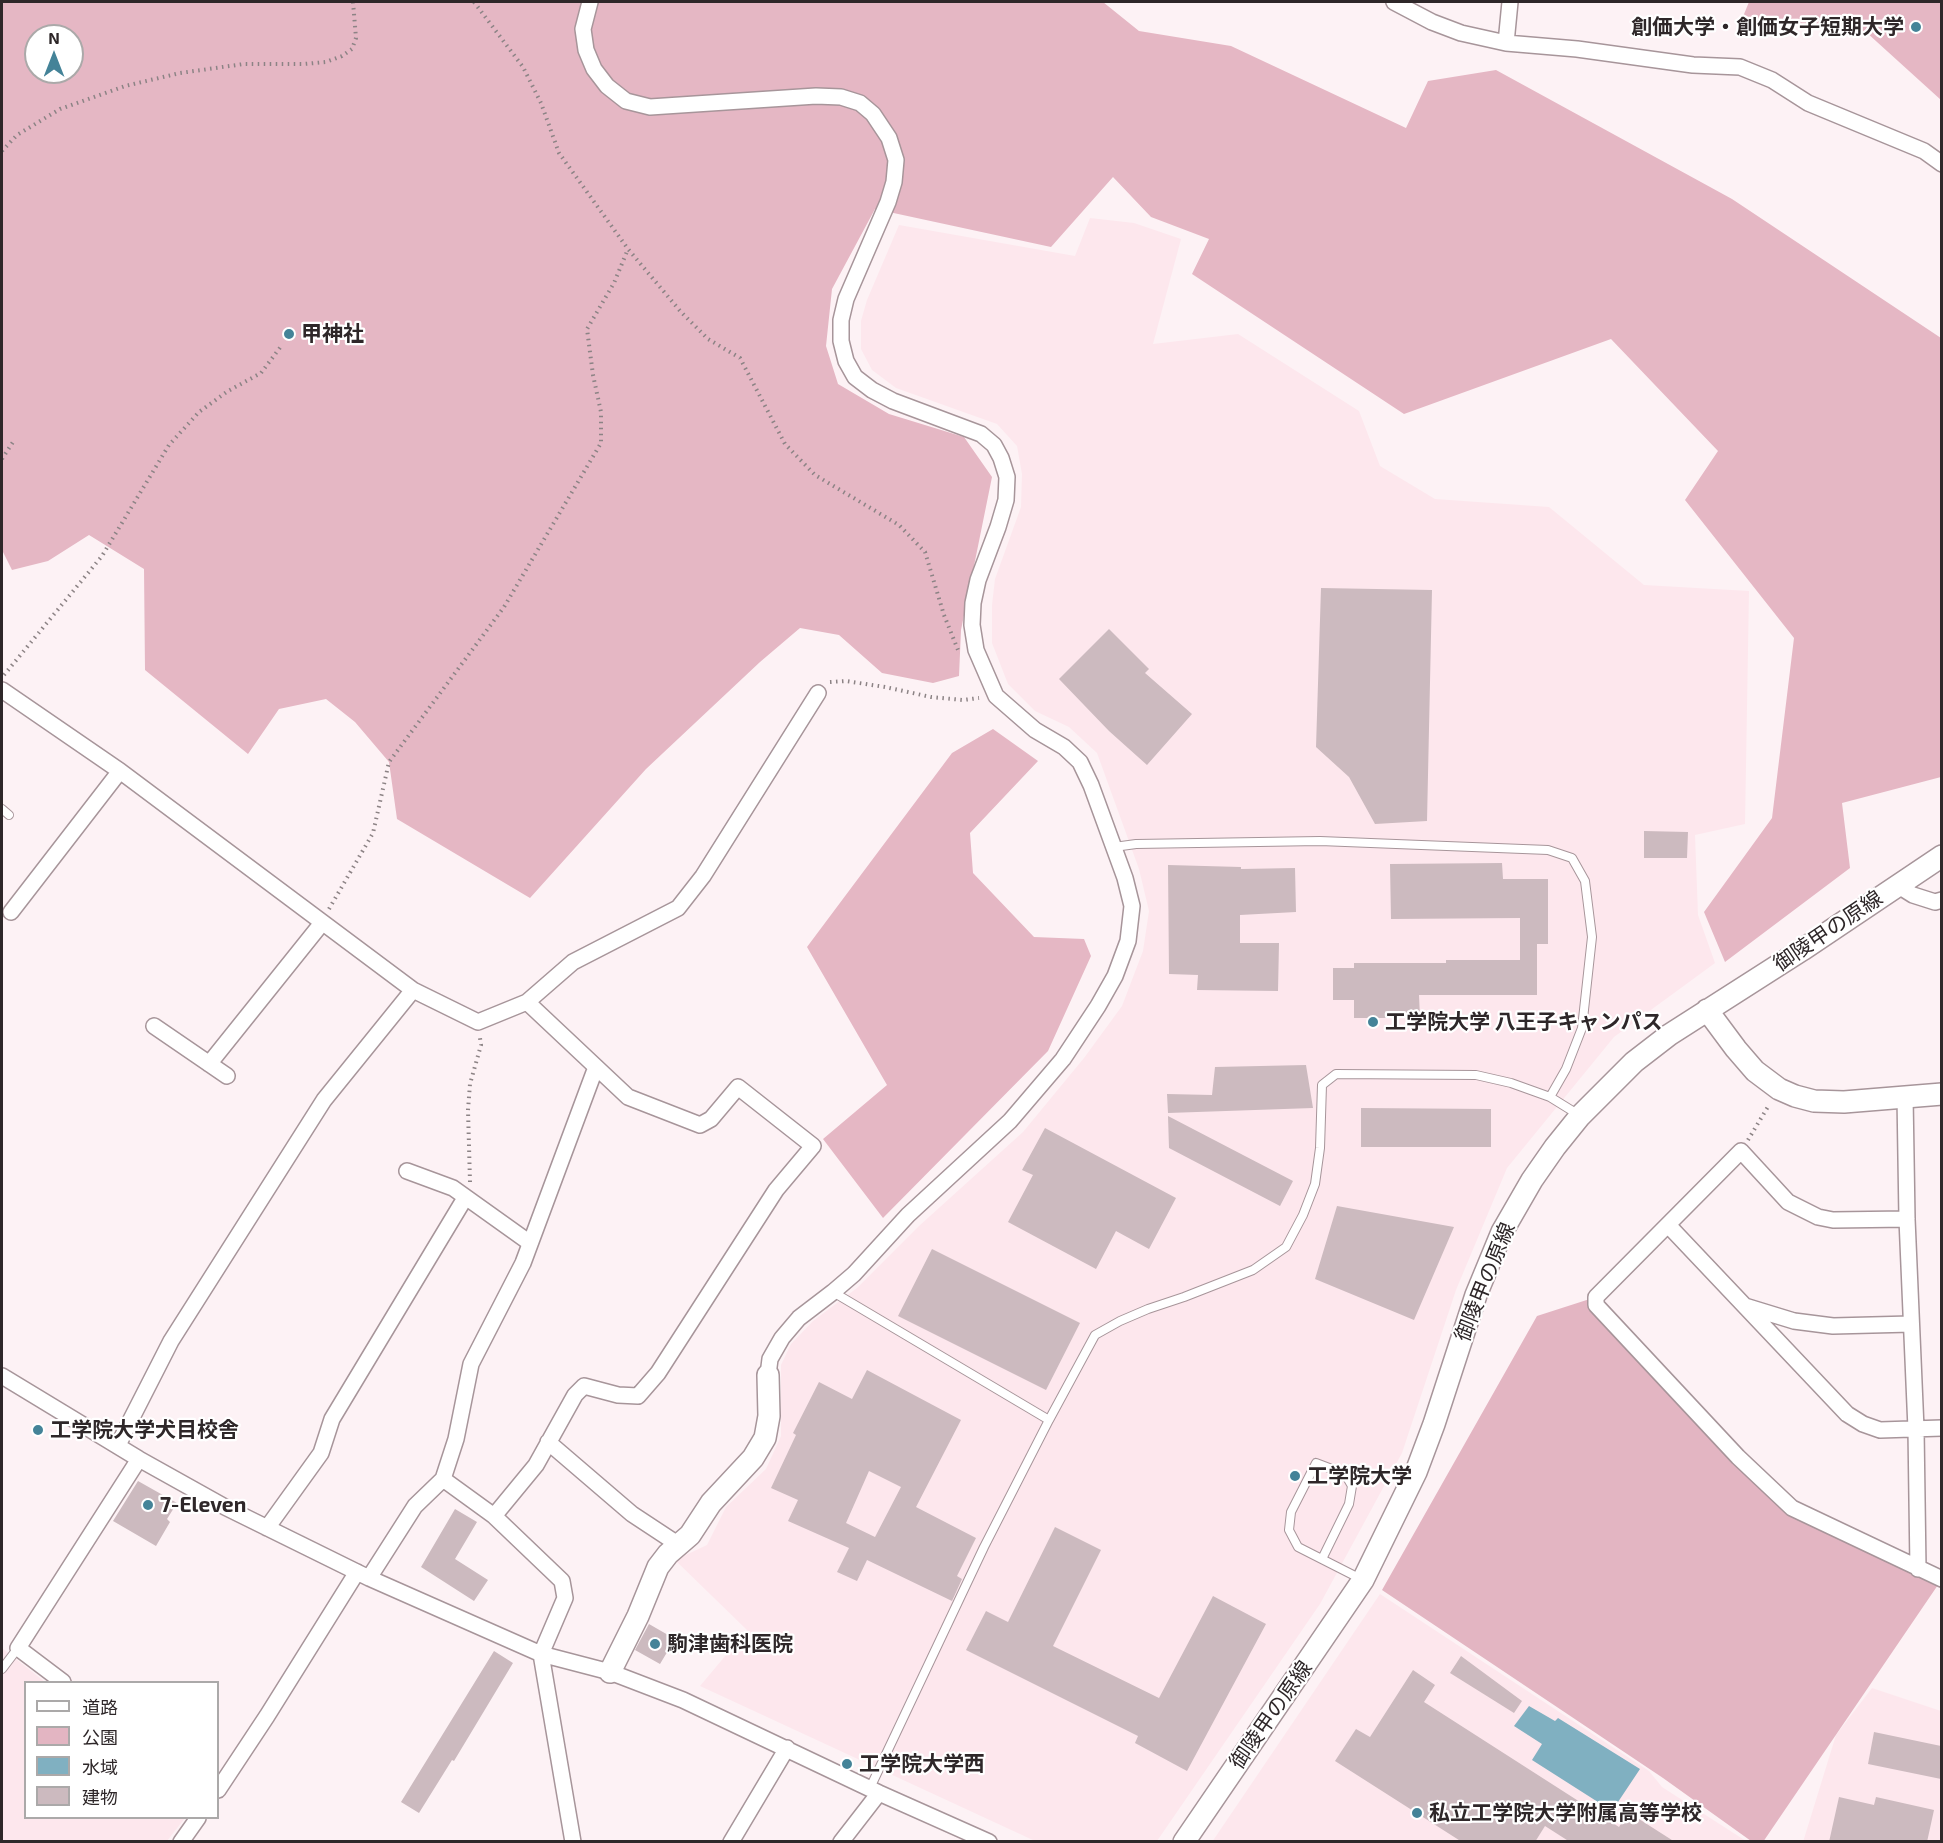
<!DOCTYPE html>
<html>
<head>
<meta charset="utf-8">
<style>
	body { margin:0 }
	#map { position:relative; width:1943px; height:1843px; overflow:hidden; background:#fdf2f5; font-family:"Exo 2","Noto Sans JP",sans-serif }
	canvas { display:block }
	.frame { position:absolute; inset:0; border:3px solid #2e2729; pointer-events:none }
	.legend { position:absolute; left:24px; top:1681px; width:195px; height:138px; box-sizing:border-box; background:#fff; border:2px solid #aba9a9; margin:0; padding:8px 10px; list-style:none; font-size:18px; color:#2e2729 }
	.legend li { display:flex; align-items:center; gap:12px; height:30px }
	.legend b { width:30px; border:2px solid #aba9a9 }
	.north { position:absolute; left:24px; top:24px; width:60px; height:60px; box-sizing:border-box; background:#fff; border:2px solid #aba9a9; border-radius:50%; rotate:0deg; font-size:16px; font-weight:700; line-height:24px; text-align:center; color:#2e2729 }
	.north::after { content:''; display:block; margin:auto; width:21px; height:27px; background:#448398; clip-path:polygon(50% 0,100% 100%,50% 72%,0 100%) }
</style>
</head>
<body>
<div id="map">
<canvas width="1943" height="1843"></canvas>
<div class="frame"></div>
<ul class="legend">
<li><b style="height:8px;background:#fff"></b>道路</li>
<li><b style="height:16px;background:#e3b5c2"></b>公園</li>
<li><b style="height:16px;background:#80b0c1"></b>水域</li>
<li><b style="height:16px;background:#ccbabf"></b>建物</li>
</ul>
<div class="north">N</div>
</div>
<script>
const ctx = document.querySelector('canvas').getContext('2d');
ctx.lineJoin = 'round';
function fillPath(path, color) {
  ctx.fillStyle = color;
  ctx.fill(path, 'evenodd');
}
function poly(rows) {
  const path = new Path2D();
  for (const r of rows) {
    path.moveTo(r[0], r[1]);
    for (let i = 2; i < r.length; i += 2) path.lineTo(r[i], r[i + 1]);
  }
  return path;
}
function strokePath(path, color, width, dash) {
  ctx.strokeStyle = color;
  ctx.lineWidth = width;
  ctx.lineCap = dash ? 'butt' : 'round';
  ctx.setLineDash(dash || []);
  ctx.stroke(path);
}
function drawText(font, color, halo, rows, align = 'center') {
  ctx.font = font + ' "Exo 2","Noto Sans JP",sans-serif';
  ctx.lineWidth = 4.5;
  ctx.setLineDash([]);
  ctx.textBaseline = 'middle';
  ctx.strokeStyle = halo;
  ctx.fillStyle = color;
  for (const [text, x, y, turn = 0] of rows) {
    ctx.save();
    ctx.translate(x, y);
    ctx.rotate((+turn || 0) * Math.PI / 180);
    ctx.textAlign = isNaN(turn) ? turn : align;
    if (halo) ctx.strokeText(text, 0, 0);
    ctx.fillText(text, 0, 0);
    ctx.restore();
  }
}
const built = poly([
	[1090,218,1134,223,1181,239,1153,344,1238,334,1359,411,1380,466,1435,499,1549,507,1644,585,1749,591,1745,824,1695,835,1698,915,1715,963,1614,1037,1507,1168,1456,1290,1402,1453,1320,1604,1157,1841,1035,1841,700,1686,747,1630,675,1560,707,1545,726,1507,766,1469,781,1436,781,1365,791,1344,813,1321,857,1288,919,1226,1023,1132,1084,1058,1122,1006,1143,951,1149,911,1139,869,1097,753,1069,727,1035,711,1008,684,992,643,992,605,995,579,1021,507,1022,474,1017,446,997,424,896,388,872,370,861,349,861,321,867,300,899,225,1075,256],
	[1380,1594,1649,1771,1662,1787,1746,1841,1212,1842],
	[2,1648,45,1682,26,1682,26,1818,185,1818,167,1841,2,1841],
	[1872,1688,1941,1711,1941,1841,1803,1842,1836,1735]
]);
const green = poly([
	[1596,1297,1792,1508,1942,1579,1763,1842,1751,1841,1663,1778,1382,1590,1537,1316]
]);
const forest = poly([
	[2,2,1103,2,1139,31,1231,46,1406,128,1428,81,1496,70,1732,199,1941,338,1941,777,1842,803,1850,868,1725,962,1704,912,1772,818,1794,638,1685,500,1718,451,1611,339,1404,414,1192,274,1209,239,1151,217,1113,177,1051,247,875,209,832,289,826,346,838,384,889,414,964,437,992,477,961,630,959,676,933,683,882,673,839,635,800,628,760,662,646,769,530,898,397,819,389,762,355,722,326,699,279,709,248,754,145,670,144,569,89,535,48,561,12,570,2,550],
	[36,36,72,36,72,72,36,72],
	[1749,2,1941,2,1941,100,1866,32,1742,19],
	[993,729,1038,761,970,833,973,873,1034,937,1084,939,1091,956,1048,1051,883,1218,823,1139,887,1085,807,947,952,753]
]);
const water = poly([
	[1529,1706,1555,1721,1558,1718,1640,1769,1612,1811,1532,1760,1542,1744,1514,1726]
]);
const building = poly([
	[1321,588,1432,590,1427,821,1375,824,1349,777,1316,747],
	[1109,629,1149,669,1145,673,1192,714,1147,765,1109,731,1059,679],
	[1644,831,1688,832,1687,858,1644,858],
	[1502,863,1503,879,1548,879,1548,944,1537,944,1537,995,1419,995,1420,1018,1354,1018,1354,1000,1333,1000,1333,968,1354,968,1354,963,1446,963,1446,960,1520,960,1520,918,1391,919,1390,864],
	[1168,865,1241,867,1241,869,1295,868,1296,912,1240,915,1240,943,1279,943,1278,991,1197,990,1198,975,1169,974],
	[1306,1065,1313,1108,1168,1113,1167,1094,1212,1095,1215,1067],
	[1361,1108,1491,1109,1491,1147,1361,1147],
	[1168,1116,1293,1181,1280,1206,1169,1148],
	[1045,1128,1176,1198,1149,1249,1116,1231,1096,1269,1008,1222,1033,1175,1022,1170],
	[1337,1206,1454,1227,1414,1320,1315,1279],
	[932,1249,1080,1323,1046,1390,898,1316],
	[867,1370,961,1420,916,1507,976,1538,957,1576,962,1579,952,1601,867,1560,857,1581,837,1572,849,1548,788,1521,798,1500,771,1488,796,1435,793,1433,819,1382,852,1399],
	[869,1471,901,1487,875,1537,846,1523],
	[138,1481,177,1503,167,1519,170,1522,156,1546,113,1521],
	[455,1509,477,1522,455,1559,488,1580,474,1601,421,1567],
	[1055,1527,1101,1550,1053,1646,1159,1698,1213,1596,1266,1624,1187,1771,1135,1743,1138,1736,966,1650,986,1611,1008,1622],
	[649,1624,675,1639,660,1664,635,1650],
	[494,1651,513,1663,454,1761,452,1760,419,1813,401,1802],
	[1461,1656,1522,1701,1514,1713,1450,1673],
	[1413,1670,1435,1685,1424,1702,1619,1827,1628,1812,1675,1842,1570,1842,1545,1826,1535,1842,1462,1842,1335,1761,1356,1729,1370,1737],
	[1874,1732,1941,1746,1941,1779,1868,1764],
	[1839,1797,1874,1805,1876,1797,1934,1810,1927,1842,1829,1842]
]);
const path = poly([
	[474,2,523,67,541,103,559,153,628,249,681,312,708,339,740,358,785,444,815,475,899,525,925,552,944,615,958,650],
	[2,151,17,135,60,109,125,86,180,73,244,64,304,64,326,62,342,56,352,49,356,38,353,2],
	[2,459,13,442],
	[4,675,102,556,169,445,199,412,228,391,261,373,282,345],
	[830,682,846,681,885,687,931,697,963,700,979,698],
	[329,909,373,833,389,762,504,607,601,443,601,412,593,375,587,329,614,283,628,249],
	[1748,1140,1769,1105],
	[470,1182,468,1110,470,1084,481,1045,480,1038]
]);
const lane = poly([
	[2,809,9,815],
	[1114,847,1136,844,1320,841,1548,850,1572,858,1585,881,1592,937,1582,1028,1566,1069,1550,1097],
	[833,1292,1049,1420],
	[1322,1559,1349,1504,1352,1486,1345,1474,1316,1463,1291,1512,1289,1530,1298,1547,1361,1579],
	[2,1669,18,1648],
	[870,1788,984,1547,1049,1420,1095,1335,1120,1321,1148,1309,1184,1297,1253,1270,1286,1247,1303,1215,1315,1184,1320,1148,1322,1085,1336,1074,1476,1075,1511,1083,1550,1097,1579,1115]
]);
const street = poly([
	[590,2,583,29,586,50,594,69,607,86,626,101,650,107,816,96,841,97,860,103,873,114,889,138,896,160,894,182,888,202,846,299,841,320,841,341,846,361,855,377,872,390,893,401,981,434,994,445,1001,458,1007,477,1006,500,998,527,978,580,973,603,972,625,976,650,996,696,1035,730,1064,747,1080,762,1091,785,1125,878,1132,906,1128,941,1115,976,1098,1006,1063,1059,1010,1121,908,1215,854,1274,833,1292,799,1318,782,1338,770,1359,768,1375],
	[1394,2,1432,22,1461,33,1506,43,1577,49,1693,65,1740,67,1772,80,1808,103,1924,151,1942,164],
	[1506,43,1510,2],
	[2,690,120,771,413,990,478,1022,527,1002,628,1097,700,1125,711,1119,738,1087,813,1146,776,1190,658,1373,638,1396,618,1395,584,1386,575,1395,536,1465,494,1516],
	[1897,885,1913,895,1935,902,1942,900],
	[11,912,120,771],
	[527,1002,573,962,678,908,703,876,818,693],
	[154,1026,227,1076],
	[209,1064,322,923],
	[1905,1096,1907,1219,1916,1429,1918,1569],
	[407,1171,453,1188,530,1243],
	[1907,1219,1833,1220,1818,1217,1788,1202,1741,1151,1596,1297,1596,1305,1738,1457,1792,1508,1942,1579],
	[1668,1225,1847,1414,1863,1424,1880,1430,1942,1428],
	[1745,1306,1794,1321,1833,1326,1911,1324],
	[2,1376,139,1459,225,1507,369,1578,541,1654,610,1672,683,1700,879,1793,989,1842],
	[548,1442,632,1514,679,1545],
	[118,1445,171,1341,324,1100,413,990],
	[443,1479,456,1439,471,1364,523,1263,596,1067],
	[267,1528,321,1453,332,1419,465,1198],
	[369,1578,415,1506,443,1479,494,1516,562,1581,565,1598,541,1654,573,1842],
	[63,1682,18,1648,139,1459],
	[218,1790,267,1716,357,1572],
	[181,1842,198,1818],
	[731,1842,787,1748],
	[841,1842,879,1793]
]);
const secondary = poly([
	[1707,1010,1736,1049,1755,1071,1779,1089,1795,1096,1814,1101,1844,1102,1942,1094],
	[610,1672,638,1616,658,1567,668,1554,690,1535,711,1503,753,1458,765,1438,769,1416,768,1375],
	[1184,1842,1363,1580,1416,1472,1434,1424,1476,1295,1502,1232,1532,1180,1555,1147,1580,1116,1634,1062,1669,1035,1802,950,1942,856]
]);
const markers = [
	[1916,27,6,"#448398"],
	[289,334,6,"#448398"],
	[1373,1022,6,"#448398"],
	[38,1430,6,"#448398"],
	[1295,1476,6,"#448398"],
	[148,1505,6,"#448398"],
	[655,1644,6,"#448398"],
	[847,1764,6,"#448398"],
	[1417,1813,6,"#448398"]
];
const poiNames = [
	["創価大学・創価女子短期大学",1904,27,"right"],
	["甲神社",301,334],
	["工学院大学 八王子キャンパス",1385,1022],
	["工学院大学犬目校舎",50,1430],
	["工学院大学",1307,1476],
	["7-Eleven",160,1505],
	["駒津歯科医院",667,1644],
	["工学院大学西",859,1764],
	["私立工学院大学附属高等学校",1429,1813]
];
const streetNames = [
	["御陵甲の原線",1828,931,-34],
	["御陵甲の原線",1485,1282,-68],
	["御陵甲の原線",1271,1715,-55]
];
fillPath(built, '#fde7ed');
fillPath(green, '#e3b5c2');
fillPath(forest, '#e5b7c4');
fillPath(water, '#80b0c1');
fillPath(building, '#ccbabf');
strokePath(lane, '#a7959a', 10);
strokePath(street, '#a7959a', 18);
strokePath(secondary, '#a7959a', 24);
strokePath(path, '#8c8385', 4, [1.5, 4.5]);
strokePath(lane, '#fff', 8);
strokePath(street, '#fff', 15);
strokePath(secondary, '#fff', 21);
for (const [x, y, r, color] of markers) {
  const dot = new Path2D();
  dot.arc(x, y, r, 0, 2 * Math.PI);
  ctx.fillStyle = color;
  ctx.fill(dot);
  strokePath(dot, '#fff', 2);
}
drawText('bold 21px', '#2e2729', '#fff', poiNames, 'left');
drawText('21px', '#2e2729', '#fff', streetNames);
</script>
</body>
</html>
